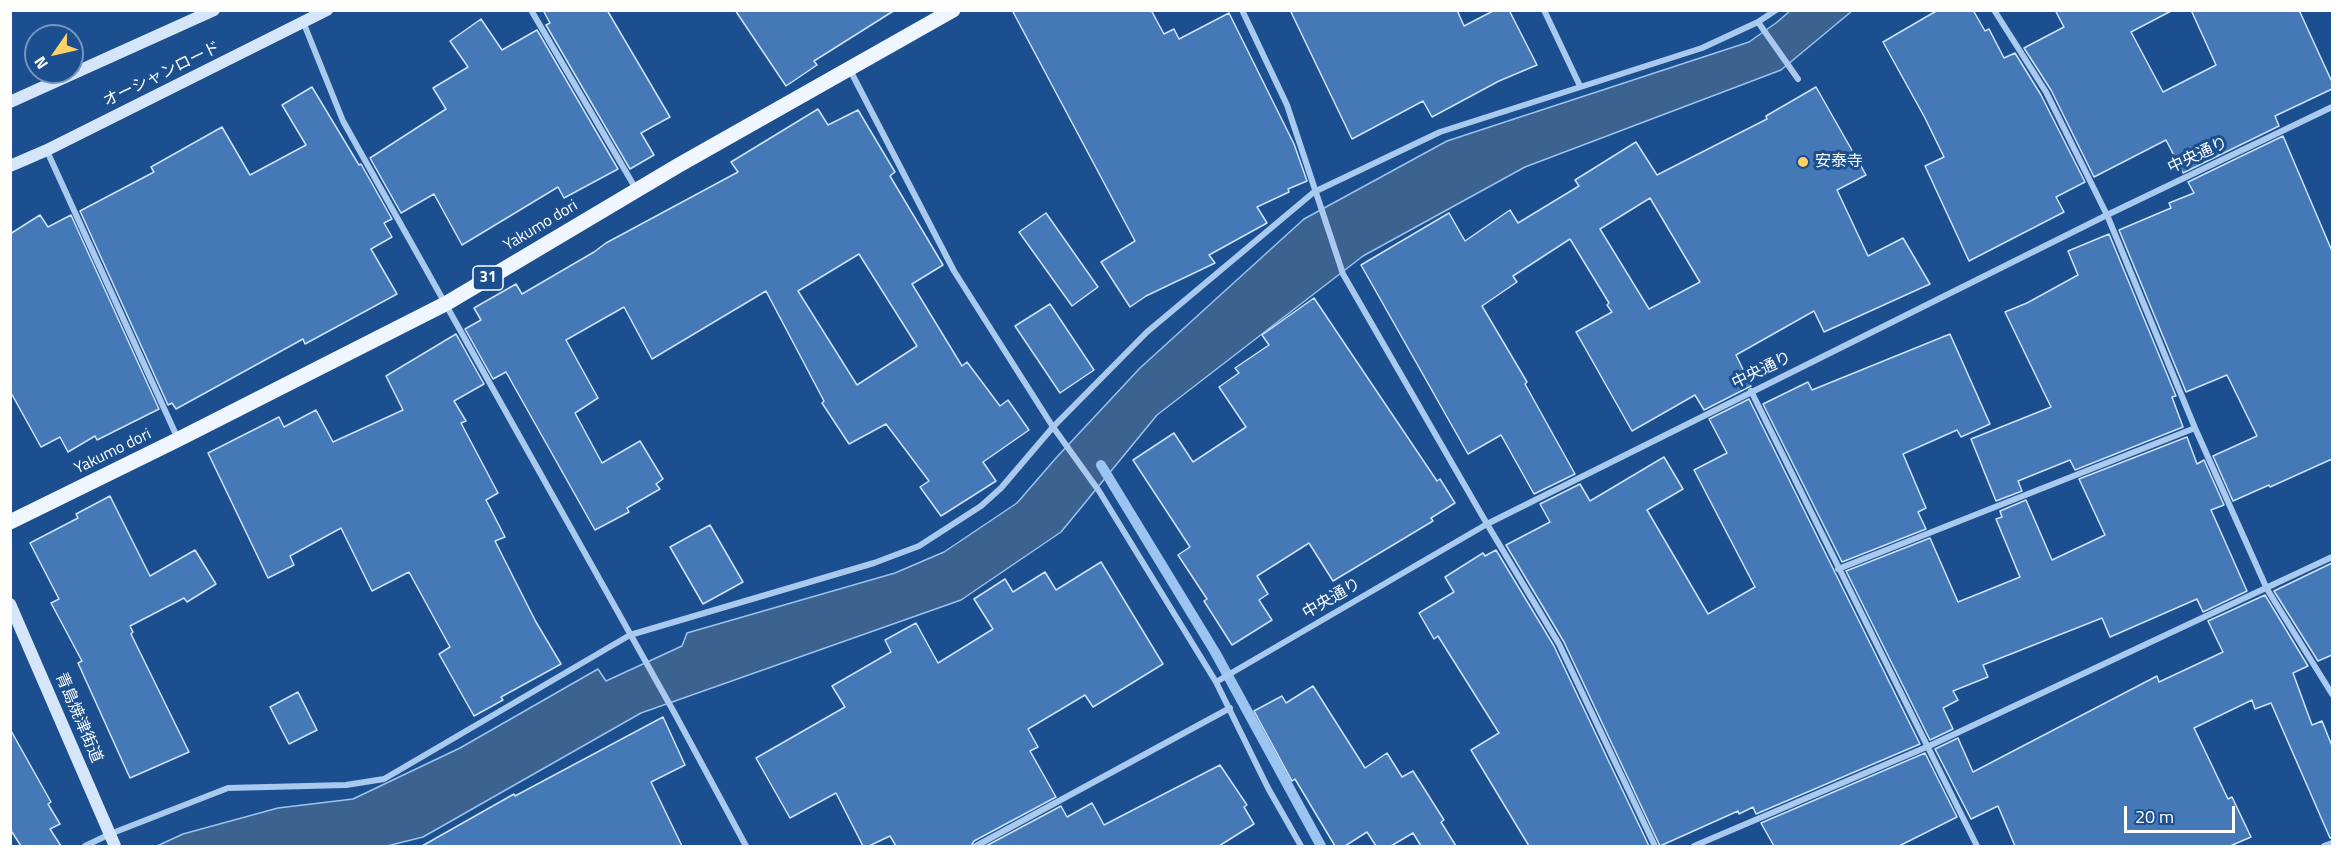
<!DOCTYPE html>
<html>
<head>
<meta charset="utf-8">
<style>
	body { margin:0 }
	#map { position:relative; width:2343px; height:857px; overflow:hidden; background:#1b4f8f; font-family:"Titillium Web",sans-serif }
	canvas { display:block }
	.frame { position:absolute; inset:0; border:12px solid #fff; pointer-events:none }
	.north { position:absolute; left:24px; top:24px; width:60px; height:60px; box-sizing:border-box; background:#1b4f8f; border:2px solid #7695bc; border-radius:50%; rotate:236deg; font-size:16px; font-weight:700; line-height:24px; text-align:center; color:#fff }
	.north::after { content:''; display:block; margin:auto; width:21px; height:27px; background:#ffd166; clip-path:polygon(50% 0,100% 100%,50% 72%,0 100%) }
	.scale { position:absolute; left:2124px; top:806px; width:111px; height:27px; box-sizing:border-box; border:3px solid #fff; border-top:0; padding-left:8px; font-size:18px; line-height:21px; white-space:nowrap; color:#fff; -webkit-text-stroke:4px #1b4f8f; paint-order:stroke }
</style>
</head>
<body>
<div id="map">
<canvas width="2343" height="857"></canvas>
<div class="frame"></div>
<div class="north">N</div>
<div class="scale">20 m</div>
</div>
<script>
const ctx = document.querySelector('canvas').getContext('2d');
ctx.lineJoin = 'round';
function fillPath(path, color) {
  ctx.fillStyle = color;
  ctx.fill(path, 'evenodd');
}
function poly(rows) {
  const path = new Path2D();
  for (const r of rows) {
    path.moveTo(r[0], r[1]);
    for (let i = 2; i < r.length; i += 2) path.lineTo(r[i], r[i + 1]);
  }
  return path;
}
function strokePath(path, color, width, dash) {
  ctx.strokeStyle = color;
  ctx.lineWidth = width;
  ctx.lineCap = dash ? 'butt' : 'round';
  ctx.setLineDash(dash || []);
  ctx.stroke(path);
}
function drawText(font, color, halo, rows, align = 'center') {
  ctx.font = font + ' "Titillium Web","Noto Sans JP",sans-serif';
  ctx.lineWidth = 6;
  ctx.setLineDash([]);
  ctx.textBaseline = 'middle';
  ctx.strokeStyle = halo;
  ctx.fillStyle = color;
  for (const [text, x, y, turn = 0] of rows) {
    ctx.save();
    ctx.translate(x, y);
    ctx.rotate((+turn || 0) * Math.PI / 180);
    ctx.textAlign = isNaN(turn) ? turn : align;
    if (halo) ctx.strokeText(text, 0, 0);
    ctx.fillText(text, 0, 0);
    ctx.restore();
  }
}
const water = poly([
	[1790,11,1852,11,1781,70,1525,167,1363,256,1157,415,1061,532,961,600,641,713,423,837,387,846,157,846,183,834,278,808,353,799,460,748,598,669,606,681,682,646,687,633,895,573,944,552,1017,503,1056,458,1140,368,1304,219,1447,141,1749,42,1776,23,1790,11]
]);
const stream = poly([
	[1101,465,1215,652,1321,846]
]);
const building = poly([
	[543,10,607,10,670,117,641,133,654,155,630,169,546,25,550,23,543,10],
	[735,10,895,10,814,61,817,65,786,86,735,10],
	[1012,10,1151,10,1164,34,1174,29,1179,39,1229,13,1294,144,1307,181,1288,189,1289,192,1257,207,1267,223,1209,255,1215,263,1146,296,1130,307,1101,262,1135,241,1012,10],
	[1290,10,1457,10,1464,26,1495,10,1509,10,1537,65,1499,81,1432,117,1423,101,1352,139,1290,10],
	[1938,10,1973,10,1985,31,1989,29,2004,58,2015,53,2041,95,2085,182,2056,197,2064,212,1969,261,1925,166,1944,157,1925,118,1883,42,1938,10],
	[2055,10,2173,10,2131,32,2163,92,2216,65,2191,10,2299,10,2332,82,2332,89,2275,116,2279,126,2183,173,2166,140,2094,177,2051,90,2024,48,2064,27,2055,10],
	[481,19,502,50,537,30,618,169,564,198,558,187,462,245,434,194,401,213,370,158,446,109,433,88,468,67,450,41,481,19],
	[312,87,359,165,361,164,392,219,384,223,392,237,371,249,397,294,305,344,303,339,176,409,172,403,168,405,80,211,154,172,151,167,222,127,250,175,306,145,282,105,312,87],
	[1816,87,1866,175,1837,190,1868,256,1903,238,1930,284,1824,332,1814,311,1736,355,1751,386,1704,410,1695,395,1632,431,1576,332,1612,312,1607,305,1609,303,1570,239,1513,276,1517,282,1482,306,1527,382,1525,384,1575,474,1534,494,1501,435,1468,454,1361,265,1449,213,1465,241,1510,210,1518,223,1579,186,1575,180,1636,142,1657,175,1767,119,1766,116,1816,87],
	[1650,198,1700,282,1649,309,1600,229,1650,198],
	[818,109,828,125,858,110,895,172,890,176,943,265,912,284,962,366,967,362,1000,406,1008,400,1029,430,983,462,996,481,941,516,920,487,929,481,886,424,849,444,822,403,824,401,766,291,652,359,624,307,566,340,598,398,575,413,602,463,640,441,663,479,656,484,660,489,627,508,629,512,595,530,506,372,493,379,465,329,481,320,474,308,516,284,522,294,594,252,606,243,738,172,731,162,818,109],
	[859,254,917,346,857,385,798,291,859,254],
	[2283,136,2332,251,2332,459,2270,487,2269,485,2233,501,2213,456,2257,436,2227,375,2186,392,2119,230,2171,208,2169,203,2194,193,2188,182,2283,136],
	[1046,213,1098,287,1072,306,1019,232,1046,213],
	[40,215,48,227,71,215,159,409,97,440,95,436,68,452,60,437,41,447,10,391,10,234,40,215],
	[2109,234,2176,396,2172,397,2183,427,2075,470,2070,460,2018,481,2022,491,1996,501,1971,439,2051,407,2005,312,2027,303,2078,275,2068,251,2109,234],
	[1314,298,1437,481,1440,479,1455,503,1431,518,1433,521,1333,581,1309,543,1257,576,1268,594,1259,600,1272,620,1232,645,1204,601,1207,599,1178,555,1190,547,1133,460,1174,433,1193,462,1246,427,1219,387,1239,373,1235,368,1269,345,1262,335,1314,298],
	[1050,304,1094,370,1060,393,1015,326,1050,304],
	[456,334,484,384,454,401,466,421,461,423,498,493,486,500,505,537,495,541,536,622,561,664,501,697,503,700,474,716,439,654,450,647,409,572,372,591,341,528,290,556,294,565,268,578,208,453,279,417,284,427,316,410,333,442,403,410,386,376,456,334],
	[1950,334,1990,424,1961,437,1957,430,1903,454,1926,508,1918,512,1926,529,1842,562,1763,404,1808,382,1812,390,1950,334],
	[1749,399,1920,744,1756,814,1753,807,1739,814,1738,811,1660,846,1564,642,1506,545,1550,522,1540,504,1580,484,1590,501,1664,457,1683,489,1647,510,1708,614,1755,587,1694,470,1727,453,1709,419,1749,399],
	[2187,437,2197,464,2204,460,2224,505,2211,510,2247,591,2203,612,2197,599,2110,637,2102,618,1983,665,1988,677,1953,691,1958,700,1943,708,1953,729,1930,740,1846,571,1930,538,1958,602,2020,577,1996,519,2002,517,2000,511,2026,500,2052,560,2105,535,2079,479,2187,437],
	[110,496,150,576,195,550,216,584,187,602,184,598,130,626,133,632,131,634,189,752,130,778,78,663,82,661,51,603,59,599,30,543,78,518,76,514,110,496],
	[710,525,743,582,703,604,670,547,710,525],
	[1496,550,1554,646,1649,846,1529,846,1471,750,1499,733,1438,636,1434,639,1419,613,1454,592,1445,577,1483,553,1485,556,1496,550],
	[1101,562,1163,664,1093,707,1085,695,1028,729,1038,747,1030,751,1056,797,974,841,971,846,896,846,890,836,869,846,863,846,836,793,790,818,756,758,845,707,832,686,891,652,885,640,916,623,938,663,993,629,974,599,1005,579,1013,592,1045,572,1056,590,1101,562],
	[2332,563,2332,655,2318,661,2274,591,2332,563],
	[2265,595,2308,666,2293,673,2312,725,2322,721,2332,746,2332,838,2330,838,2271,703,2255,709,2252,700,2194,728,2228,799,2232,797,2251,837,2230,846,2015,846,1998,806,1971,819,1935,749,1958,738,1973,772,2157,676,2159,682,2223,652,2208,621,2265,595],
	[1313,686,1365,768,1387,753,1402,777,1413,771,1444,820,1441,822,1456,846,1421,846,1413,833,1391,846,1376,846,1367,832,1345,846,1335,846,1295,779,1292,781,1254,711,1282,696,1286,703,1313,686],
	[298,692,317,730,289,744,270,707,298,692],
	[663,717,685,765,651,782,682,846,422,846,514,794,515,796,663,717],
	[10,729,51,802,48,804,60,824,50,829,61,846,21,846,10,829,10,729],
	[1925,753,1957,817,1899,846,1774,846,1761,823,1925,753],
	[1220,765,1247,805,1244,807,1254,824,1219,846,986,846,1061,806,1067,817,1092,803,1104,825,1220,765]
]);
const street = poly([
	[531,10,636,189],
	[1242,10,1287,105,1343,274,1487,524,1559,644,1655,846],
	[1544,10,1580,86],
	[1994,10,2046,92,2107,215,2195,428,2267,589,2332,694],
	[1758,22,1798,79],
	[304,24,343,121,675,714,746,846],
	[850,70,954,271,1053,427,1099,491,1216,682,1268,788,1301,846],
	[47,151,178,439],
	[1751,391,1977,846],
	[1838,569,2195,428],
	[1216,682,1487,524,2107,215,2332,107],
	[85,846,110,834,228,788,346,785,384,779,630,635,874,563,919,546,981,506,1001,488,1053,427,1147,332,1314,192,1440,132,1702,48,1758,22,1776,10],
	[976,846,1230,708],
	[1694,846,1929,746,2332,557],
	[2324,846,2332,843]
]);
const secondary = poly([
	[10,102,214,10],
	[10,166,47,150,327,10],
	[10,604,115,846]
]);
const primary = poly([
	[10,522,179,439,447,303,679,165,953,10]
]);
const markers = [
	[1803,162,6,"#ffd166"]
];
const shields = [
	[488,278,30]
];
const shieldNames = [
	["31",488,278]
];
const streetNames = [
	["オーシャンロード",162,75,-26],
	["中央通り",2198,156,-25],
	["Yakumo dori",541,226,-31],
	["中央通り",1762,371,-26],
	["Yakumo dori",113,452,-26],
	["中央通り",1332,599,-30],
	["青島焼津街道",78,718,67]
];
const poiNames = [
	["安泰寺",1815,162]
];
fillPath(water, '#3c6290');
strokePath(water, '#9cc4f0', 1.5);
strokePath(stream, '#9cc4f0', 10);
fillPath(building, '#4478b7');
strokePath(building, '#cfe3fa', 1.5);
strokePath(street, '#a9c9ee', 6);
strokePath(secondary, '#d6e6fa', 12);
strokePath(primary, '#f0f6ff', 15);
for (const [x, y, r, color] of markers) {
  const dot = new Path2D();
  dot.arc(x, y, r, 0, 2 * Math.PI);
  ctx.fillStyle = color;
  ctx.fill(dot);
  strokePath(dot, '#1b4f8f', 2);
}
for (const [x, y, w] of shields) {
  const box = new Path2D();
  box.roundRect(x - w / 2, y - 12, w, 24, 4.5);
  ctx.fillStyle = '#1b4f8f';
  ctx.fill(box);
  strokePath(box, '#fff', 1.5);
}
drawText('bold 15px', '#fff', null, shieldNames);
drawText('16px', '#fff', '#1b4f8f', streetNames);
drawText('16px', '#fff', '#1b4f8f', poiNames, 'left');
</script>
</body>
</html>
